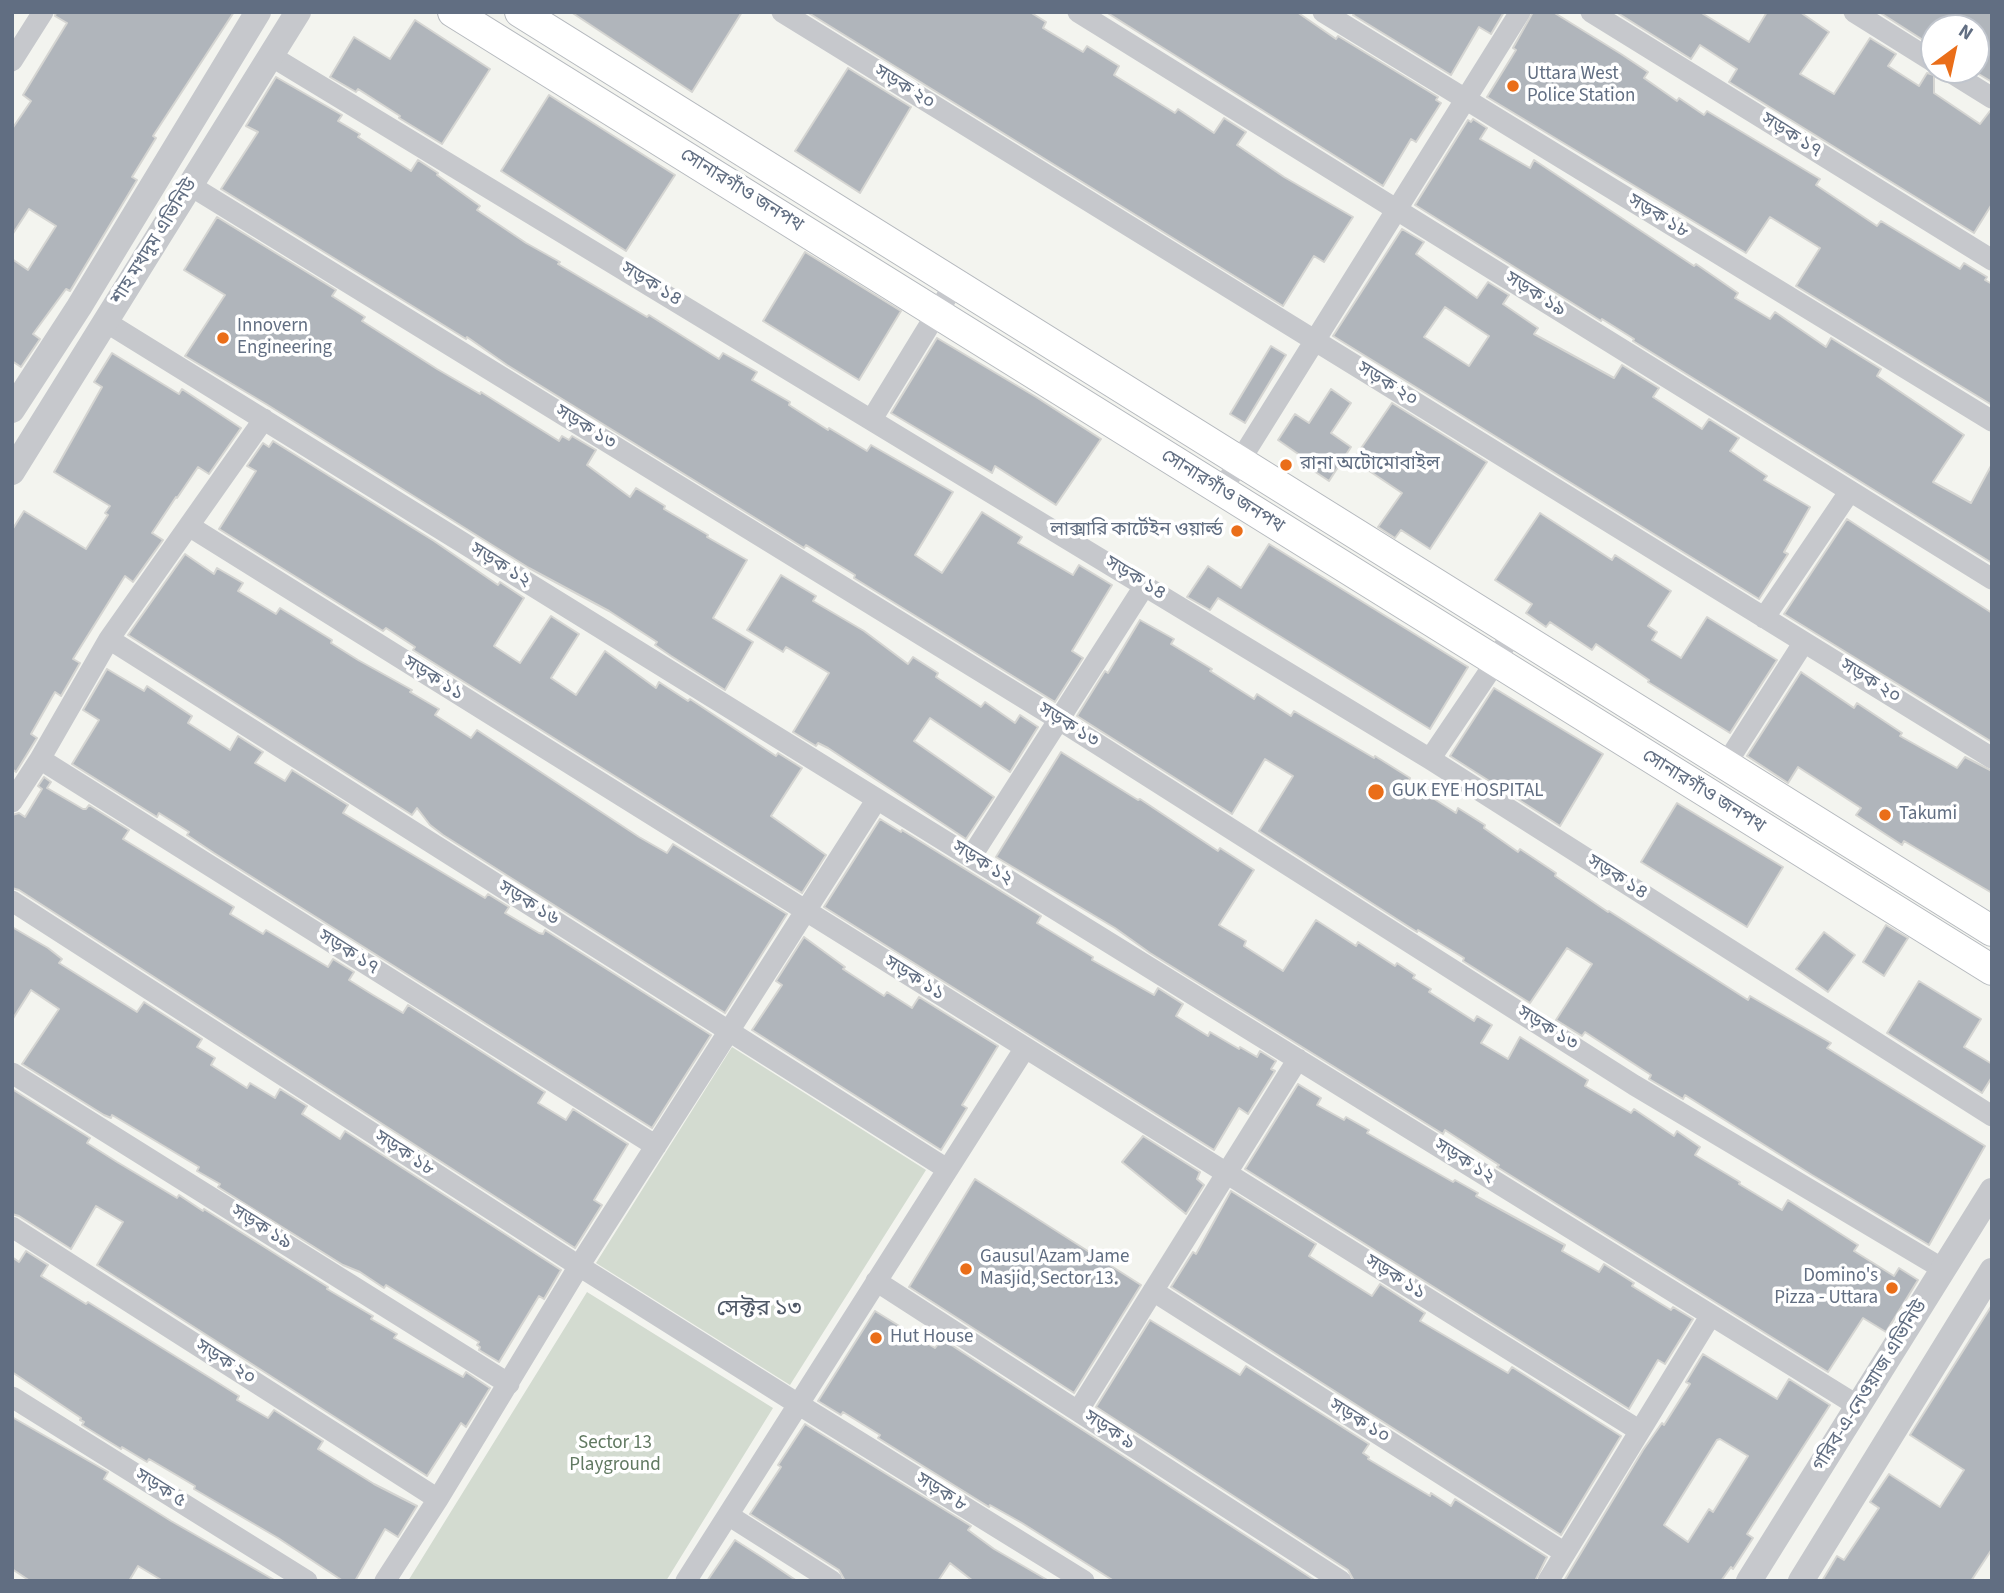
<!DOCTYPE html>
<html>
<head>
<meta charset="utf-8">
<style>
	body { margin:0 }
	#map { position:relative; width:2004px; height:1593px; overflow:hidden; background:#f3f4ef; font-family:"Source Sans 3",sans-serif }
	canvas { display:block }
	.frame { position:absolute; inset:0; border:14px solid #616e82; pointer-events:none }
	.north { position:absolute; left:1920px; top:14px; width:70px; height:70px; box-sizing:border-box; background:#fff; border:2px solid #c0c5cd; border-radius:50%; rotate:33deg; font-size:19px; font-weight:700; line-height:28px; text-align:center; color:#616e82 }
	.north::after { content:''; display:block; margin:auto; width:24px; height:32px; background:#ea6e19; clip-path:polygon(50% 0,100% 100%,50% 72%,0 100%) }
</style>
</head>
<body>
<div id="map">
<canvas width="2004" height="1593"></canvas>
<div class="frame"></div>
<div class="north">N</div>
</div>
<script>
const ctx = document.querySelector('canvas').getContext('2d');
ctx.lineJoin = 'round';
function fillPath(path, color) {
  ctx.fillStyle = color;
  ctx.fill(path, 'evenodd');
}
function poly(rows) {
  const path = new Path2D();
  for (const r of rows) {
    path.moveTo(r[0], r[1]);
    for (let i = 2; i < r.length; i += 2) path.lineTo(r[i], r[i + 1]);
  }
  return path;
}
function strokePath(path, color, width, dash) {
  ctx.strokeStyle = color;
  ctx.lineWidth = width;
  ctx.lineCap = dash ? 'butt' : 'round';
  ctx.setLineDash(dash || []);
  ctx.stroke(path);
}
function drawText(font, color, halo, rows, align = 'center') {
  ctx.font = font + ' "Source Sans 3","Noto Sans Bengali",sans-serif';
  ctx.lineWidth = 7;
  ctx.setLineDash([]);
  ctx.textBaseline = 'middle';
  ctx.strokeStyle = halo;
  ctx.fillStyle = color;
  for (const [text, x, y, turn = 0] of rows) {
    ctx.save();
    ctx.translate(x, y);
    ctx.rotate((+turn || 0) * Math.PI / 180);
    ctx.textAlign = isNaN(turn) ? turn : align;
    if (halo) ctx.strokeText(text, 0, 0);
    ctx.fillText(text, 0, 0);
    ctx.restore();
  }
}
const green = poly([
	[732,1047,926,1170,790,1385,596,1263],
	[587,1292,773,1408,666,1581,408,1581]
]);
const building = poly([
	[56,12,234,12,153,136,156,138,132,177,137,180,70,291,66,289,33,334,40,339,21,367,12,361,12,259,28,270,56,226,29,209,12,235,12,129,31,101,23,95,67,23,55,16,56,12],
	[571,12,742,12,692,92,571,12],
	[807,12,1030,12,1046,22,1043,28,1083,52,1087,46,1119,66,1114,75,1175,113,1178,109,1214,133,1224,118,1246,132,1237,145,1284,177,1353,217,1324,262,1314,256,1283,306,807,12],
	[1106,12,1297,12,1336,39,1338,36,1438,97,1436,100,1441,103,1416,142,1411,139,1383,186,1106,12],
	[1355,12,1504,12,1491,34,1479,27,1451,75,1353,15,1355,12],
	[1533,12,1553,12,1621,54,1648,72,1644,78,1677,101,1679,98,1704,115,1707,111,1820,179,1816,185,1877,226,1881,221,1960,269,1964,263,1987,277,1985,280,1992,284,1992,405,1796,286,1820,248,1770,217,1746,253,1487,97,1516,50,1513,48,1533,12],
	[1616,12,1700,12,1749,42,1767,12,1800,12,1829,32,1800,74,1834,94,1870,38,1896,54,1888,66,1919,86,1927,73,1934,75,1934,93,1980,124,1990,111,1992,111,1992,204,1974,233,1729,82,1737,69,1700,45,1691,59,1616,12],
	[1879,12,1992,12,1992,82,1972,70,1976,70,1976,28,1934,28,1934,47,1879,12],
	[415,20,490,69,442,144,399,118,400,116,358,89,356,92,330,77,354,37,390,59,415,20],
	[848,68,911,107,860,193,795,151,848,68],
	[276,77,342,115,338,121,360,134,358,137,411,171,418,160,438,173,437,175,480,206,477,210,526,243,560,262,558,264,647,317,649,315,719,359,723,353,757,372,752,380,790,402,789,405,828,430,829,428,867,451,871,445,953,492,915,555,942,573,982,512,1022,537,1018,543,1073,575,1079,565,1112,585,1072,651,1083,658,1055,702,854,578,855,575,806,545,804,548,507,365,467,337,466,339,432,318,221,189,258,132,246,126,276,77],
	[549,95,675,175,626,251,501,171,549,95],
	[1473,119,1487,128,1480,139,1530,168,1534,160,1694,266,1696,264,1738,293,1735,298,1770,319,1775,312,1826,347,1831,338,1881,369,1877,376,1964,435,1933,482,1971,503,1992,464,1992,563,1633,341,1634,339,1602,319,1601,321,1415,205,1468,120,1471,122,1473,119],
	[217,217,336,290,332,296,365,317,362,321,437,369,480,394,481,392,559,441,562,436,569,440,572,436,596,450,587,465,630,497,636,488,665,506,664,509,708,535,707,537,747,560,713,618,753,642,725,690,671,656,655,645,657,642,609,611,529,568,266,404,185,356,225,295,184,270,217,217],
	[1402,229,1424,242,1416,254,1477,298,1488,282,1509,295,1503,304,1538,328,1534,334,1614,378,1622,365,1659,388,1653,397,1702,429,1709,419,1739,438,1730,451,1767,476,1764,480,1810,507,1784,552,1788,554,1759,599,1333,336,1402,229],
	[1445,307,1489,336,1469,366,1424,337,1445,307],
	[805,252,901,311,859,380,763,321,805,252],
	[937,338,1036,397,1101,439,1056,505,995,466,992,473,891,413,937,338],
	[1271,346,1286,355,1245,423,1230,414,1271,346],
	[112,353,179,394,182,389,241,428,209,474,198,467,177,498,176,497,152,533,163,540,133,582,125,576,73,659,80,663,61,696,55,692,31,734,37,738,16,772,12,769,12,530,24,511,86,549,108,515,105,513,110,506,54,472,102,387,94,382,112,353],
	[1331,389,1351,403,1331,433,1351,447,1329,481,1314,471,1317,467,1278,440,1295,414,1309,423,1331,389],
	[1392,403,1487,462,1430,549,1401,530,1395,538,1378,527,1402,493,1353,460,1392,403],
	[273,441,434,541,498,585,500,582,524,598,494,646,520,663,551,616,579,634,551,678,576,695,605,651,656,688,659,682,688,701,690,699,776,756,778,753,802,768,771,816,826,855,802,893,413,650,415,647,386,628,383,631,219,529,256,471,247,466,263,443,269,447,273,441],
	[1540,513,1612,560,1615,555,1671,591,1648,626,1657,632,1652,640,1681,658,1707,617,1777,660,1730,733,1648,682,1649,680,1596,644,1592,650,1550,622,1546,627,1526,613,1532,604,1495,580,1540,513],
	[1847,519,1992,613,1992,742,1784,614,1847,519],
	[1269,544,1468,667,1430,729,1218,598,1210,610,1187,597,1208,566,1241,588,1269,544],
	[185,554,214,574,217,568,243,583,238,591,276,614,280,608,332,640,331,643,358,660,412,690,410,692,439,709,435,715,471,738,477,730,639,837,667,853,673,844,787,914,725,1013,443,835,430,825,417,808,412,815,128,635,185,554],
	[781,575,816,596,813,601,864,631,908,664,913,657,938,673,936,677,981,707,985,702,1015,723,1020,715,1038,727,1010,772,930,718,914,741,994,797,966,839,828,748,818,743,816,746,793,732,829,673,786,647,783,652,747,630,781,575],
	[1140,620,1174,639,1171,644,1212,669,1210,671,1254,699,1257,694,1291,716,1294,711,1374,758,1375,756,1410,778,1408,782,1456,813,1458,808,1485,825,1484,828,1518,852,1520,849,1556,873,1555,876,1608,912,1609,911,1748,1000,1750,996,1831,1043,1827,1048,1985,1146,1929,1245,1812,1175,1685,1095,1683,1099,1649,1079,1651,1075,1585,1032,1582,1036,1556,1020,1592,964,1567,948,1530,1003,1463,961,1464,958,1418,930,1417,932,1259,831,1293,776,1265,759,1232,814,1077,716,1105,671,1108,673,1140,620],
	[107,669,144,691,147,686,192,716,188,723,230,750,238,736,263,752,255,763,285,781,292,770,348,805,343,813,485,898,488,894,509,907,505,913,539,933,543,934,545,930,711,1035,652,1128,214,853,187,835,189,832,159,813,157,817,72,764,99,720,83,710,107,669],
	[1801,672,1854,708,1857,703,1902,733,1900,736,1957,768,1965,757,1992,771,1992,893,1904,841,1902,845,1856,815,1861,808,1798,767,1788,783,1747,756,1801,672],
	[1494,688,1603,754,1560,826,1450,756,1494,688],
	[1061,752,1138,800,1140,799,1218,851,1220,848,1254,870,1219,925,1246,941,1244,946,1283,971,1316,920,1356,946,1358,942,1395,966,1397,963,1415,975,1413,978,1431,989,1429,992,1474,1021,1477,1016,1492,1025,1481,1043,1508,1059,1520,1037,1588,1080,1585,1086,1631,1113,1634,1109,1674,1136,1677,1131,1700,1147,1695,1155,1740,1182,1739,1184,1782,1210,1788,1200,1858,1245,1854,1251,1894,1276,1899,1268,1918,1280,1886,1332,1863,1318,1828,1372,1497,1167,1499,1165,1445,1130,1443,1134,1150,953,1115,928,996,857,1061,752],
	[44,777,51,782,47,788,83,809,86,809,89,805,129,830,123,839,234,907,230,914,263,934,266,930,328,967,333,959,354,972,349,980,373,995,403,1013,408,1005,545,1092,538,1103,566,1120,573,1109,628,1144,594,1200,602,1205,575,1248,19,890,12,888,12,815,19,813,25,817,42,789,38,786,44,777],
	[1677,803,1783,867,1747,927,1641,862,1677,803],
	[880,819,901,832,902,830,1041,916,1037,923,1093,957,1092,960,1154,995,1158,988,1183,1004,1176,1016,1208,1036,1210,1032,1239,1049,1240,1047,1257,1057,1260,1051,1276,1061,1271,1069,1275,1071,1248,1114,1239,1108,1214,1150,824,907,880,819],
	[1886,925,1908,938,1884,976,1863,962,1886,925],
	[12,927,48,948,62,959,59,963,137,1012,144,1002,202,1039,197,1047,215,1058,211,1065,247,1088,250,1083,275,1098,280,1089,307,1106,302,1114,340,1139,345,1131,561,1270,544,1299,539,1296,499,1362,479,1350,480,1347,477,1345,479,1342,386,1285,384,1288,360,1272,343,1265,218,1187,220,1184,197,1171,199,1167,112,1115,111,1118,104,1115,22,1064,59,1009,31,990,12,1020,12,927],
	[1824,932,1855,955,1828,992,1796,969,1824,932],
	[804,937,845,967,843,969,884,996,887,992,912,1008,919,997,998,1046,962,1105,967,1108,941,1150,752,1030,782,985,776,981,804,937],
	[1919,981,1981,1019,1964,1047,1992,1064,1992,1077,1982,1093,1887,1033,1919,981],
	[1298,1084,1321,1098,1317,1105,1344,1120,1346,1117,1369,1130,1367,1133,1395,1149,1453,1182,1455,1180,1478,1193,1476,1196,1565,1245,1562,1251,1599,1272,1604,1264,1634,1283,1632,1286,1671,1310,1673,1307,1693,1319,1665,1364,1658,1360,1629,1409,1245,1169,1298,1084],
	[12,1089,90,1138,87,1143,117,1162,177,1198,179,1195,203,1211,204,1209,328,1287,327,1289,373,1316,371,1319,397,1334,394,1338,463,1377,466,1372,490,1388,466,1427,461,1423,427,1476,97,1265,123,1222,96,1206,71,1249,19,1216,12,1214,12,1089],
	[1143,1136,1200,1172,1197,1179,1204,1185,1186,1214,1122,1162,1143,1136],
	[975,1179,1141,1285,1074,1393,909,1287,975,1179],
	[1231,1191,1316,1244,1309,1256,1337,1274,1372,1296,1380,1284,1425,1313,1420,1321,1508,1373,1512,1367,1621,1436,1561,1535,1171,1287,1193,1252,1196,1254,1231,1191],
	[26,1251,48,1265,41,1276,86,1304,88,1302,212,1379,239,1396,237,1400,268,1418,274,1410,323,1441,318,1449,374,1484,417,1506,398,1537,385,1529,355,1581,343,1581,278,1538,194,1489,195,1486,149,1459,147,1462,122,1447,121,1449,82,1425,84,1422,80,1420,81,1418,12,1372,12,1257,19,1262,26,1251],
	[1992,1305,1992,1549,1971,1581,1822,1581,1837,1556,1844,1560,1879,1508,1870,1502,1889,1474,1940,1507,1964,1470,1910,1435,1992,1305],
	[875,1311,935,1348,942,1339,1316,1581,1114,1581,1022,1523,990,1505,989,1507,878,1438,880,1435,843,1412,841,1415,818,1401,875,1311],
	[1150,1320,1240,1375,1246,1366,1369,1444,1363,1453,1369,1457,1368,1459,1430,1496,1431,1493,1451,1506,1455,1499,1547,1557,1535,1581,1354,1581,1348,1570,1096,1407,1150,1320],
	[1703,1354,1777,1399,1789,1379,1830,1405,1747,1534,1753,1538,1733,1569,1731,1567,1721,1581,1564,1581,1643,1450,1662,1423,1664,1425,1690,1384,1686,1382,1703,1354],
	[1720,1439,1748,1456,1713,1512,1709,1509,1688,1542,1664,1525,1717,1440,1720,1439],
	[12,1417,108,1472,104,1479,171,1521,276,1581,163,1581,138,1566,129,1581,30,1581,12,1569,12,1417],
	[805,1424,971,1526,968,1530,994,1549,1049,1581,973,1581,950,1563,938,1581,845,1581,839,1570,750,1514,781,1467,778,1465,805,1424],
	[735,1540,763,1558,797,1581,707,1581,735,1540]
]);
const minor = poly([
	[782,12,1992,758],
	[1078,12,1992,579],
	[1323,12,1992,421],
	[1591,12,1992,260],
	[1854,12,1934,62],
	[271,56,1430,759,1992,1116],
	[12,61,43,12],
	[1947,70,1992,98],
	[191,186,1058,719,1634,1085,1943,1269],
	[106,322,1858,1406],
	[872,419,954,285],
	[1221,491,1520,12],
	[189,526,1640,1431],
	[1764,618,1850,491],
	[109,639,947,1169],
	[40,759,656,1146],
	[1430,759,1495,663,1512,632],
	[1726,764,1804,642],
	[12,802,40,759,109,639,264,419],
	[971,857,1145,585],
	[12,901,579,1266,798,1404,1084,1581],
	[12,1073,509,1384],
	[12,1227,438,1499],
	[876,1281,1341,1581],
	[1153,1291,1565,1553],
	[12,1397,307,1581],
	[1078,1411,1298,1059],
	[728,1515,832,1581],
	[385,1581,438,1499,579,1266,877,799],
	[686,1581,1025,1048],
	[1548,1581,1711,1315]
]);
const tertiary = poly([
	[12,410,79,307,258,12],
	[12,472,298,12],
	[1749,1581,1992,1191],
	[1801,1581,1992,1271]
]);
const secondary = poly([
	[453,12,1992,970],
	[520,12,1992,931]
]);
const markers = [
	[1513,86,7,"#ea6e19"],
	[223,338,7,"#ea6e19"],
	[1286,465,7,"#ea6e19"],
	[1237,531,7,"#ea6e19"],
	[1376,792,9,"#ea6e19"],
	[1885,815,7,"#ea6e19"],
	[966,1269,7,"#ea6e19"],
	[1892,1288,7,"#ea6e19"],
	[876,1338,7,"#ea6e19"]
];
const poiNames = [
	["Uttara West",1527,75],
	["Police Station",1527,97],
	["Innovern",237,327],
	["Engineering",237,349],
	["রানা অটোমোবাইল",1300,465],
	["লাক্সারি কার্টেইন ওয়ার্ল্ড",1223,531,"right"],
	["GUK EYE HOSPITAL",1392,792],
	["Takumi",1899,815],
	["Gausul Azam Jame",980,1258],
	["Masjid, Sector 13.",980,1280],
	["Domino's",1878,1277,"right"],
	["Pizza - Uttara",1878,1299,"right"],
	["Hut House",890,1338]
];
const streetNames = [
	["সড়ক ২০",904,88,32],
	["সড়ক ১৭",1791,136,32],
	["সোনারগাঁও জনপথ",741,191,32],
	["সড়ক ১৮",1658,217,31],
	["শাহ মখদুম এভিনিউ",155,242,-58],
	["সড়ক ১৪",651,285,31],
	["সড়ক ১৯",1535,295,32],
	["সড়ক ২০",1387,385,32],
	["সড়ক ১৩",585,428,32],
	["সোনারগাঁও জনপথ",1222,492,32],
	["সড়ক ১২",500,566,32],
	["সড়ক ১৪",1135,579,31],
	["সড়ক ১১",433,679,32],
	["সড়ক ২০",1870,682,32],
	["সড়ক ১৩",1068,726,32],
	["সোনারগাঁও জনপথ",1703,792,32],
	["সড়ক ১২",982,864,32],
	["সড়ক ১৪",1617,878,32],
	["সড়ক ১৬",528,904,32],
	["সড়ক ১৭",348,953,32],
	["সড়ক ১১",914,979,32],
	["সড়ক ১৩",1547,1029,32],
	["সড়ক ১৮",404,1154,33],
	["সড়ক ১২",1464,1162,32],
	["সড়ক ১৯",261,1228,32],
	["সড়ক ১১",1395,1278,32],
	["সড়ক ২০",225,1363,33],
	["গরিব-এ-নেওয়াজ এভিনিউ",1871,1386,-58],
	["সড়ক ১০",1359,1422,32],
	["সড়ক ৯",1109,1431,33],
	["সড়ক ৫",160,1489,32],
	["সড়ক ৮",941,1493,32]
];
const parkNames = [
	["Sector 13",615,1444],
	["Playground",615,1466]
];
const quarterNames = [
	["সেক্টর ১৩",759,1310]
];
fillPath(green, '#d3dbd0');
fillPath(building, '#b0b5bb');
strokePath(building, '#d5d5d2', 2);
strokePath(secondary, '#b5b9be', 32);
strokePath(minor, '#c6c8cc', 21);
strokePath(tertiary, '#c6c8cc', 26);
strokePath(secondary, '#fff', 30);
for (const [x, y, r, color] of markers) {
  const dot = new Path2D();
  dot.arc(x, y, r, 0, 2 * Math.PI);
  ctx.fillStyle = color;
  ctx.fill(dot);
  strokePath(dot, '#fff', 2.5);
}
drawText('19px', '#616e82', '#fff', poiNames, 'left');
drawText('19px', '#616e82', '#fff', streetNames);
drawText('19px', '#617961', '#fff', parkNames);
drawText('23px', '#505967', '#fff', quarterNames);
</script>
</body>
</html>
